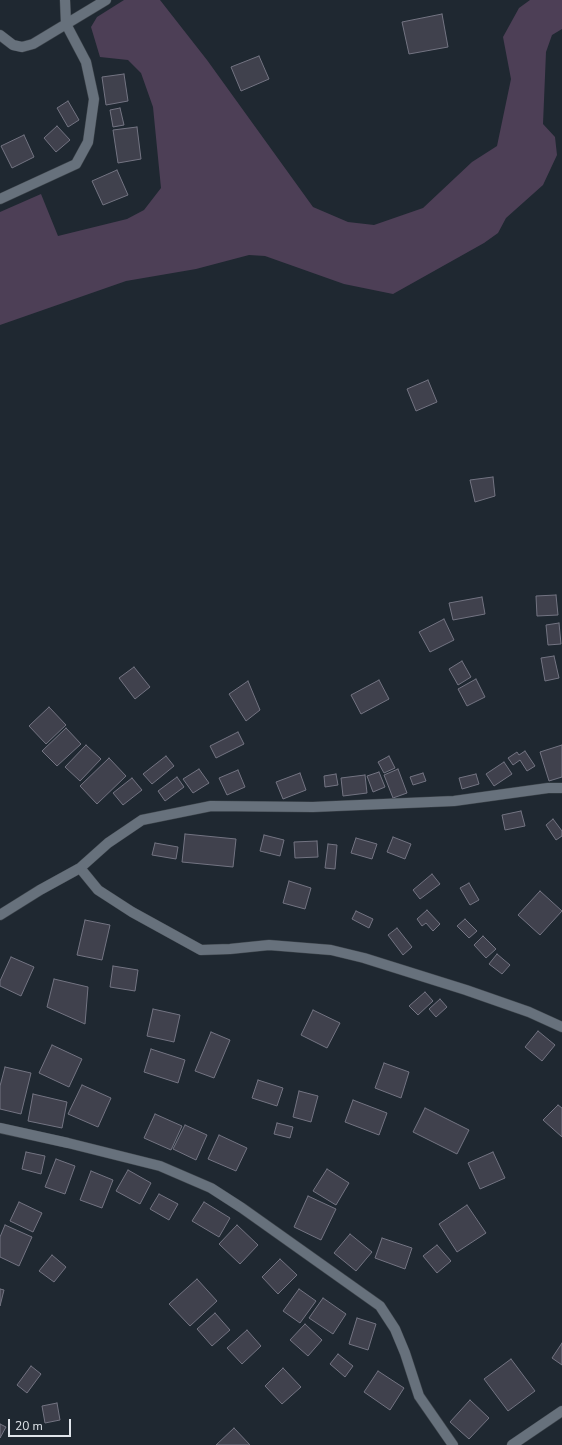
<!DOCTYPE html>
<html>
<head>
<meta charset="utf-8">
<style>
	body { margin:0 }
	#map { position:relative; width:562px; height:1445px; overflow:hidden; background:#1f2831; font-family:"Nunito Sans",sans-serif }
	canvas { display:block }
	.scale { position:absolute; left:8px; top:1419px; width:63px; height:18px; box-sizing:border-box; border:2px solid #e0e5eb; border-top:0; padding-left:5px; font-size:12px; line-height:14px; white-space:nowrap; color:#e0e5eb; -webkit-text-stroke:3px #1f2831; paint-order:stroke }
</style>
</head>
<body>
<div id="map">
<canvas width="562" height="1445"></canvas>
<div class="scale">20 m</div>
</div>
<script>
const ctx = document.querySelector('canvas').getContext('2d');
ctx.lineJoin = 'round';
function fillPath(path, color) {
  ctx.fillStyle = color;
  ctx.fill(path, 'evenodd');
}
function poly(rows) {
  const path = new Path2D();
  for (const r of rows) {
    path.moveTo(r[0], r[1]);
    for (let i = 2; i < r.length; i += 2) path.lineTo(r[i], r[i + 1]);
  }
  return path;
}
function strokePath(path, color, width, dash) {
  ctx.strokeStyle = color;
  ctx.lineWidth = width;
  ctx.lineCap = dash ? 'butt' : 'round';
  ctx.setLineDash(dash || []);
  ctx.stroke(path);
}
const green = poly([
	[124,0,160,0,207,60,313,207,348,222,374,225,423,208,472,162,497,146,511,79,503,37,519,8,530,0,562,0,562,29,552,35,546,52,543,124,555,137,557,155,543,185,506,218,498,233,484,243,393,294,344,284,265,256,249,255,196,269,126,281,0,325,0,212,41,194,58,236,127,219,144,210,161,188,153,107,141,73,128,60,100,57,91,27,97,17]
]);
const building = poly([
	[442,14,448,47,409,54,402,22,442,14],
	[259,56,269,79,241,91,231,67,259,56],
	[124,74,128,101,106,105,102,77,124,74],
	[68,101,79,120,68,127,57,108,68,101],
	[120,108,124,125,113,127,110,110,120,108],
	[57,126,70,140,56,152,44,138,57,126],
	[137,127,141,159,118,163,113,130,137,127],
	[24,135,34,157,12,168,1,146,24,135],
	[117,170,128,195,103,205,92,181,117,170],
	[428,380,437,402,416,411,407,389,428,380],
	[493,477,495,496,475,502,470,480,493,477],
	[556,595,558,615,537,616,536,596,556,595],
	[482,597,485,614,453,620,449,603,482,597],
	[444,619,454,640,430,652,419,632,444,619],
	[559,623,561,644,548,645,546,625,559,623],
	[554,656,559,678,545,681,541,658,554,656],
	[462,661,471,677,458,685,449,669,462,661],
	[134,667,150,687,135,699,119,678,134,667],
	[476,679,485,697,467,706,458,689,476,679],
	[379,680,389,699,361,714,351,695,379,680],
	[248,681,260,710,246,721,229,694,248,681],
	[49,707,66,725,46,744,29,726,49,707],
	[66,728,81,744,57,766,42,751,66,728],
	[238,732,244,744,216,758,210,746,238,732],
	[86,745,101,759,80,781,65,767,86,745],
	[562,745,562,777,549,781,540,752,562,745],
	[525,751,535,766,527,771,520,760,513,765,508,758,517,752,519,755,525,751],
	[166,756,174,766,152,784,143,774,166,756],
	[389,756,395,768,384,773,378,762,389,756],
	[109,758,126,776,97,804,80,786,109,758],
	[504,762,512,774,494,786,486,774,504,762],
	[199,769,209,783,193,793,183,779,199,769],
	[398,769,407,793,393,798,384,775,398,769],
	[238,770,245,787,227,795,219,778,238,770],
	[379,772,385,787,373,792,367,776,379,772],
	[300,773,306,790,283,799,276,782,300,773],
	[423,773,426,781,413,785,410,777,423,773],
	[336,774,338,785,325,787,324,776,336,774],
	[476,774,479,784,462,789,459,778,476,774],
	[365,775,367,793,343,796,341,778,365,775],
	[177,777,184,787,165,801,158,791,177,777],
	[132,778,142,790,123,805,113,793,132,778],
	[521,811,525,826,505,830,502,815,521,811],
	[553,819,562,831,562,836,556,840,546,825,553,819],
	[185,834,236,839,233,867,182,862,185,834],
	[264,835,284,840,280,856,260,851,264,835],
	[393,837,411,844,405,859,387,852,393,837],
	[356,838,377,844,372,859,351,853,356,838],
	[317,841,318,857,295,858,294,842,317,841],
	[155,843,178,847,176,859,152,855,155,843],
	[328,844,337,845,335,869,325,868,328,844],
	[432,874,440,884,420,899,413,890,432,874],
	[289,881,311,888,305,909,283,903,289,881],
	[469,883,479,900,470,905,460,888,469,883],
	[540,891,562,911,540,935,518,915,540,891],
	[427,910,440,924,433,931,426,923,422,926,417,919,427,910],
	[356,911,373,919,369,928,352,919,356,911],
	[465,919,477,931,469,938,457,926,465,919],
	[85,920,110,925,102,960,77,955,85,920],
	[397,928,412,947,403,955,388,935,397,928],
	[483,936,496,949,486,958,474,945,483,936],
	[497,954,510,965,502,974,489,964,497,954],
	[11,957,34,967,21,996,0,986,0,981,11,957],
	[113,966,138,970,135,991,110,987,113,966],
	[54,979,88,987,85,1024,47,1007,54,979],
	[425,992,433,1001,418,1015,409,1006,425,992],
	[440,999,447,1007,436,1017,429,1009,440,999],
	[153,1009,180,1015,174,1042,147,1036,153,1009],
	[313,1010,340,1023,327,1048,301,1035,313,1010],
	[538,1031,555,1045,542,1061,525,1047,538,1031],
	[211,1032,230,1040,214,1078,195,1071,211,1032],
	[52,1045,82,1059,69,1087,39,1073,52,1045],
	[151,1049,185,1060,178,1083,144,1072,151,1049],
	[384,1063,409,1072,401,1098,375,1088,384,1063],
	[5,1067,31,1073,21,1114,0,1109,0,1086,5,1067],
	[258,1080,283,1088,277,1106,252,1098,258,1080],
	[82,1085,111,1098,98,1127,68,1114,82,1085],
	[299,1091,318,1096,311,1122,293,1117,299,1091],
	[33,1094,67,1102,62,1128,28,1121,33,1094],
	[353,1100,387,1113,379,1135,345,1122,353,1100],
	[558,1105,562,1108,562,1137,543,1120,558,1105],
	[425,1108,469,1130,457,1154,413,1132,425,1108],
	[155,1114,182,1126,171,1150,144,1138,155,1114],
	[277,1123,293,1127,290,1138,274,1134,277,1123],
	[185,1125,207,1135,196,1160,173,1149,185,1125],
	[219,1135,247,1148,236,1171,208,1159,219,1135],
	[26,1152,45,1156,41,1174,22,1169,26,1152],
	[493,1152,505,1178,480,1189,468,1163,493,1152],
	[56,1159,75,1166,65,1194,45,1187,56,1159],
	[327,1169,349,1183,336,1205,313,1191,327,1169],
	[128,1170,151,1183,140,1204,116,1191,128,1170],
	[91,1171,113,1180,102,1208,80,1200,91,1171],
	[159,1194,178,1204,169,1220,150,1209,159,1194],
	[308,1196,336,1209,321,1240,294,1227,308,1196],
	[19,1202,42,1213,33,1232,10,1221,19,1202],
	[204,1202,230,1218,219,1237,192,1221,204,1202],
	[467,1205,486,1233,457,1252,439,1224,467,1205],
	[5,1225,32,1237,19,1266,0,1257,0,1237,5,1225],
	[237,1225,258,1245,240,1264,219,1244,237,1225],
	[350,1234,372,1252,356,1271,334,1253,350,1234],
	[382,1238,412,1248,405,1269,375,1258,382,1238],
	[437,1245,451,1261,437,1273,423,1256,437,1245],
	[52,1255,66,1267,54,1282,39,1271,52,1255],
	[280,1259,297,1275,278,1294,262,1277,280,1259],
	[197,1279,217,1301,190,1326,169,1304,197,1279],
	[0,1289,4,1290,0,1306,0,1289],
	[299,1289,316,1301,300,1323,283,1311,299,1289],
	[323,1298,346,1314,333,1334,309,1318,323,1298],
	[215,1313,230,1330,212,1346,197,1329,215,1313],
	[357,1318,376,1324,368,1350,349,1344,357,1318],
	[305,1324,322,1340,308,1356,290,1340,305,1324],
	[247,1330,261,1346,242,1364,227,1348,247,1330],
	[562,1343,562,1365,552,1358,562,1343],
	[338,1354,353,1366,345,1377,330,1364,338,1354],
	[511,1359,535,1391,508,1411,484,1379,511,1359],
	[31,1366,41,1374,27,1393,17,1385,31,1366],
	[283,1368,301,1387,282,1404,265,1386,283,1368],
	[378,1371,404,1388,390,1410,364,1392,378,1371],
	[470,1400,489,1418,469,1439,450,1422,470,1400],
	[57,1403,60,1420,45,1423,42,1406,57,1403],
	[0,1424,6,1427,0,1438,0,1424],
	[234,1428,250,1445,216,1445,234,1428]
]);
const minor = poly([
	[0,35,13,45,22,47,33,44,106,0],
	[0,199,76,164,88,142,94,99,86,62,66,24,65,0],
	[80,868,98,890,132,912,201,950,230,949,269,945,331,950,364,958,466,990,529,1012,562,1027],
	[0,915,40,890,80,868,108,843,142,820,211,806,313,807,454,801,548,788,562,788],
	[0,1128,68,1143,160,1166,211,1188,242,1208,380,1306,395,1329,405,1353,419,1396,453,1445],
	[512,1445,562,1411]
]);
fillPath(green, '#4d3f56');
fillPath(building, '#40414d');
strokePath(building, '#737482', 1);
strokePath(minor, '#3d444b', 11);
strokePath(minor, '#67717c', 10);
</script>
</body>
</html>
